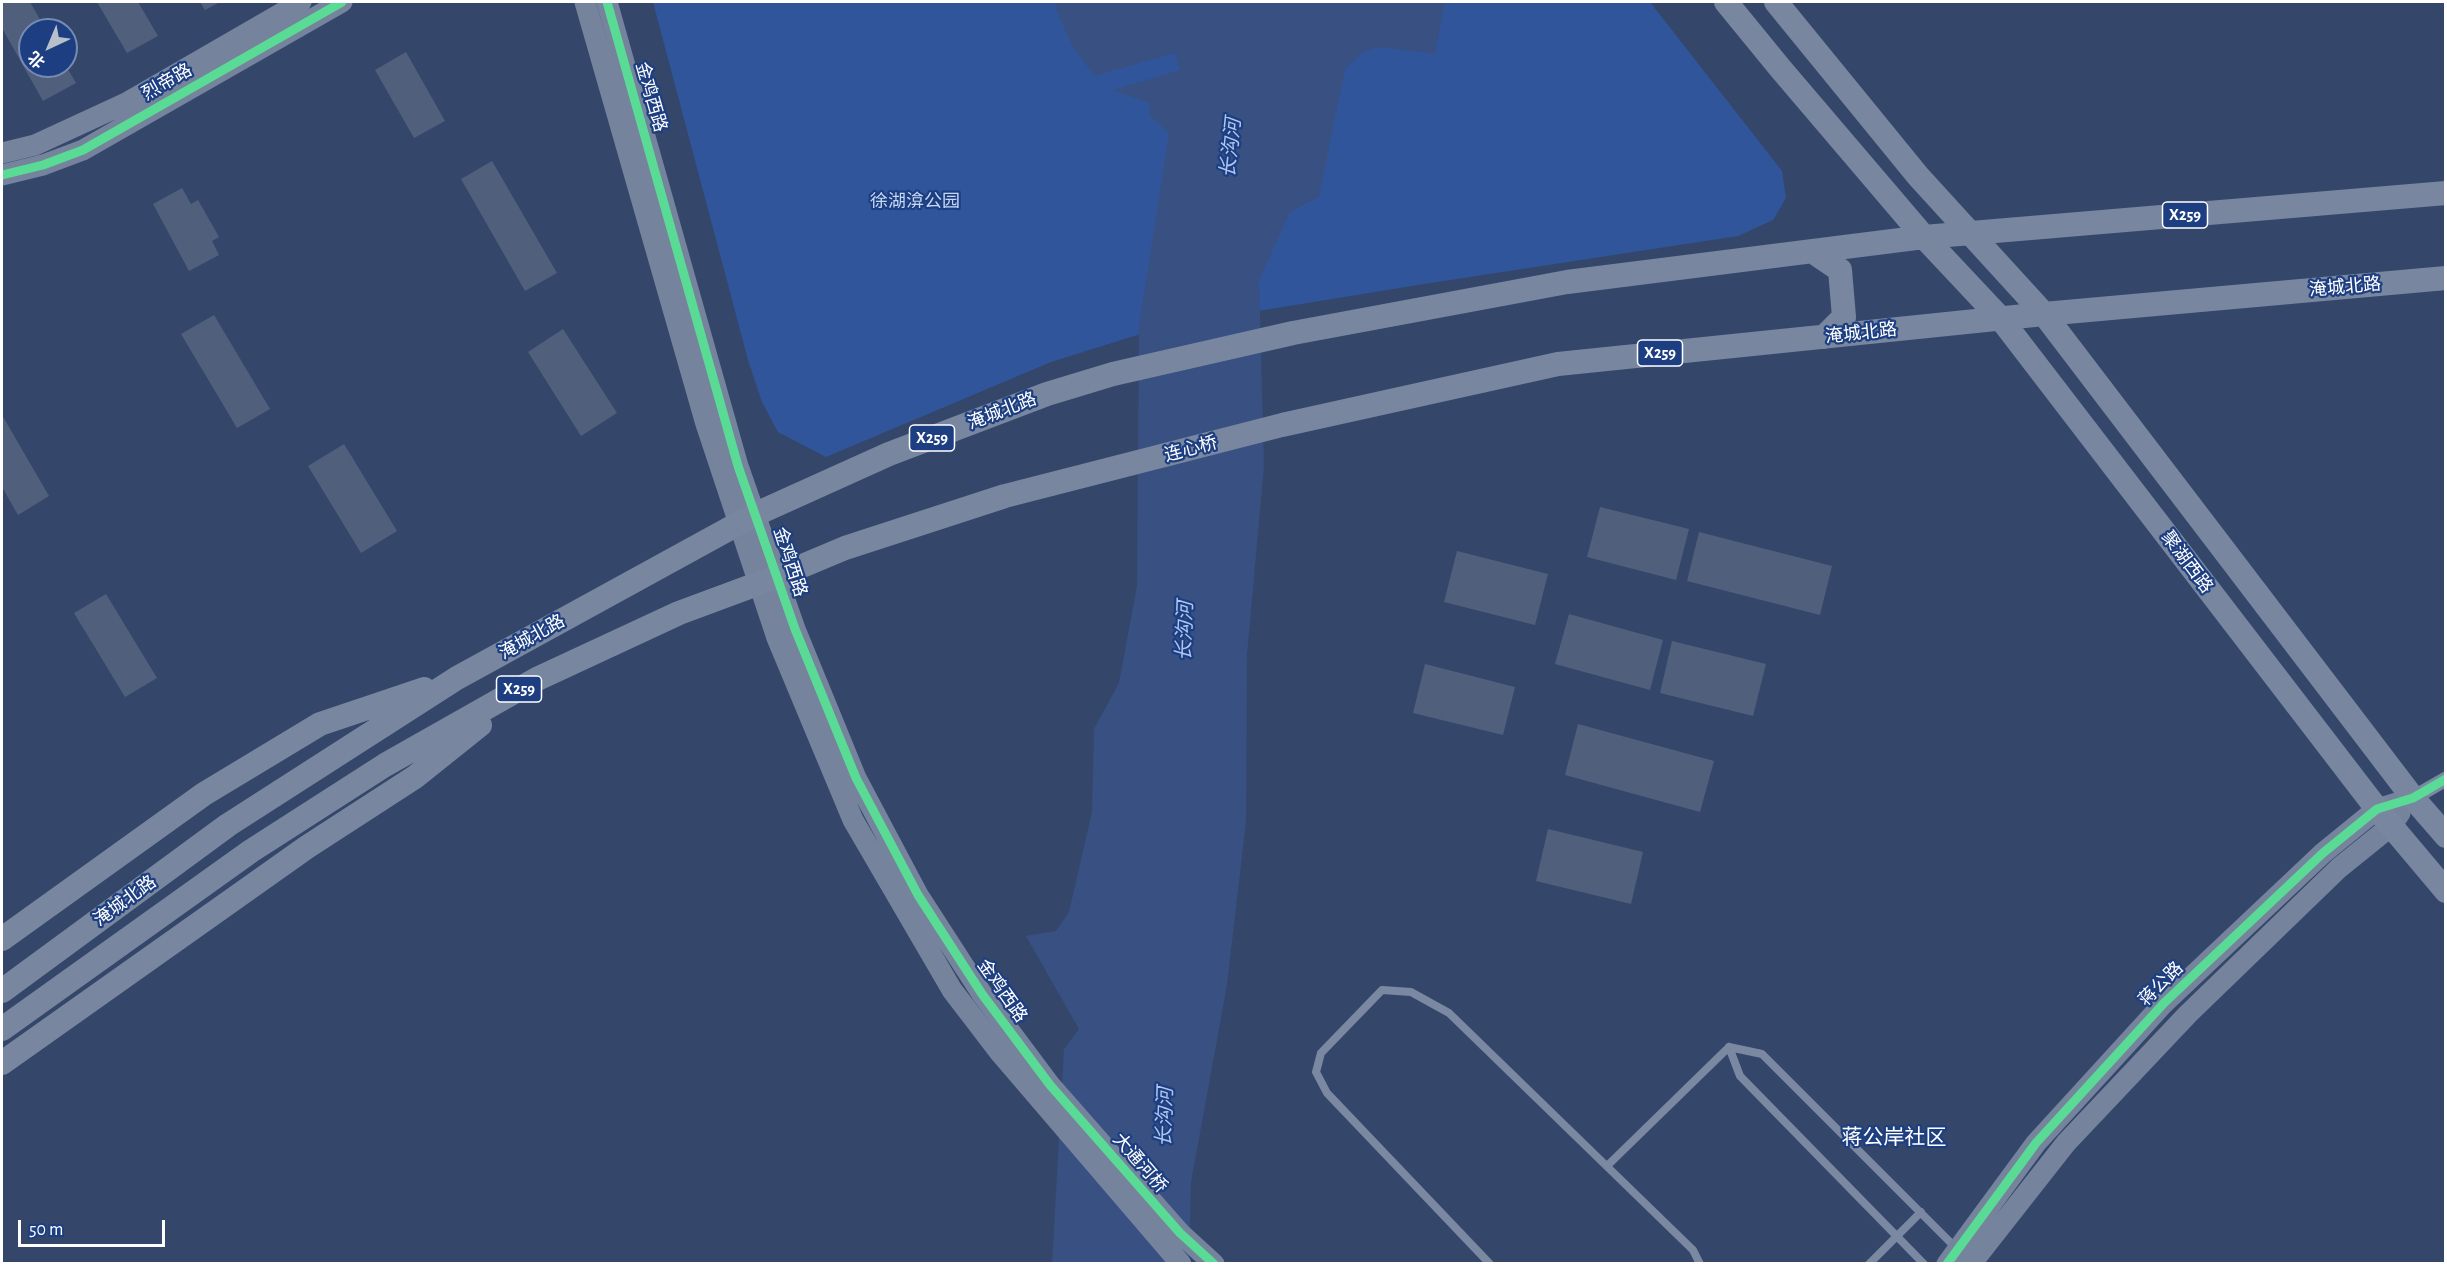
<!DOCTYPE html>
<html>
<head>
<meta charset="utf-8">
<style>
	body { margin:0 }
	#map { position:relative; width:2447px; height:1265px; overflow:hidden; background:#34476b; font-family:"Alegreya Sans","Noto Sans SC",sans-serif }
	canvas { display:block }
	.frame { position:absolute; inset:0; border:3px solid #fff; pointer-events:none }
	.north { position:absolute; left:18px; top:18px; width:60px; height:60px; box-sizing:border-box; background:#1d3f82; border:2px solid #778cb4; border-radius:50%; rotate:224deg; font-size:16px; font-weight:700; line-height:24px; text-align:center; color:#fff }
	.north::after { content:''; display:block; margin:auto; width:21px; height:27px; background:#b8bfcb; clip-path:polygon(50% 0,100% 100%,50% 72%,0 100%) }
	.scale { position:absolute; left:18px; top:1220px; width:147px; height:27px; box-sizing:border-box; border:3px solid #fff; border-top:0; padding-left:8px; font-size:18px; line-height:21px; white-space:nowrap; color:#fff; -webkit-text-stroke:4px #1d3f82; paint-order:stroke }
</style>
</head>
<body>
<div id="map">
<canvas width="2447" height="1265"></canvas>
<div class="frame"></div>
<div class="north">北</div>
<div class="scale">50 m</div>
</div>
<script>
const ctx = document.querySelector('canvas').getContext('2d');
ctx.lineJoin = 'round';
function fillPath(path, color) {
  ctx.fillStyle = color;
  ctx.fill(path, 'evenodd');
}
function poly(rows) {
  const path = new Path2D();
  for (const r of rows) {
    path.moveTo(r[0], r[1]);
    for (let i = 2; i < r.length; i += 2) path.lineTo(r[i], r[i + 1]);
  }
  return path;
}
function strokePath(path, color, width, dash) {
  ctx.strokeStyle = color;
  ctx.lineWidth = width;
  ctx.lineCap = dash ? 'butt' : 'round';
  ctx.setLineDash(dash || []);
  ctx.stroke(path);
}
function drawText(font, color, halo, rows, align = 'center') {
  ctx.font = font + ' "Alegreya Sans","Noto Sans SC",sans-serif';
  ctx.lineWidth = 4.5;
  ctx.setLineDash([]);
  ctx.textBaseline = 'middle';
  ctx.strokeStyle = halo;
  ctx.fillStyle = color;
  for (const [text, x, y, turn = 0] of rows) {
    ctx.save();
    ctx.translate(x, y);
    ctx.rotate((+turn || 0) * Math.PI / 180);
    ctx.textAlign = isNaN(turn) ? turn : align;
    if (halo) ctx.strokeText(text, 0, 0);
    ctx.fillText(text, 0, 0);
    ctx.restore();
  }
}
const green = poly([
	[653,2,1650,2,1782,171,1786,198,1773,220,1738,236,1424,284,1166,326,1051,362,826,457,778,432,762,402,748,360]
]);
const water = poly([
	[1056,2,1445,2,1435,54,1378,47,1363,52,1345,69,1319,197,1290,212,1259,280,1264,466,1247,655,1246,821,1227,985,1191,1182,1189,1263,1052,1263,1064,1049,1079,1029,1026,936,1056,931,1069,912,1092,812,1094,729,1119,683,1137,586,1139,326,1169,133,1150,116,1149,103,1113,90,1180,70,1175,53,1094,76,1072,45,1056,9]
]);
const building = poly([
	[2,2,30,2,46,30,30,30,30,66,66,66,76,83,43,101,2,28],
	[97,2,138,2,158,36,127,53],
	[200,2,220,2,205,10],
	[406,52,445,121,414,138,375,70],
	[492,161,557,273,525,291,461,179],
	[182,188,191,204,198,200,219,237,212,241,219,255,189,271,153,204],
	[214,315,270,409,237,428,181,334],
	[563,329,617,413,581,436,528,352],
	[2,415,49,496,18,515,2,487],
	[344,444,397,531,361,553,308,466],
	[1600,507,1689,529,1676,580,1587,557],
	[1699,532,1832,566,1820,615,1687,581],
	[1457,551,1548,574,1535,625,1444,602],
	[106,594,157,678,125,697,74,613],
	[1569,614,1663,640,1650,690,1555,664],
	[1672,641,1766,664,1753,716,1660,693],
	[1425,664,1515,687,1503,735,1413,713],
	[1578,724,1714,761,1700,812,1565,775],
	[1548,829,1643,852,1631,904,1536,881]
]);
const lane = poly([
	[1729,1047,1762,1054,1956,1248],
	[1729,1047,1740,1076,1924,1264],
	[1607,1166,1729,1047],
	[1490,1264,1327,1093,1316,1072,1321,1053,1382,990,1411,992,1449,1013,1693,1250,1700,1264],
	[1869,1264,1921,1212]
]);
const street = poly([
	[2413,798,2446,779]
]);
const secondary = poly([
	[585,2,706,424,777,638,853,820,952,990,1001,1054,1181,1264],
	[607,2,738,466,795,629,856,778,918,895,982,994,1050,1085,1180,1233,1214,1264],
	[2,153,35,145,126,103,301,2],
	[2,175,43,165,83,150,342,2],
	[1947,1264,2036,1143,2164,1003,2323,853,2377,809,2413,798],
	[1971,1264,2066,1143,2188,1014,2339,868,2391,826,2400,813]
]);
const primary = poly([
	[1726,2,1780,68,1924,237,2001,319,2377,809,2446,891],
	[1776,2,1918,176,2044,314,2413,798,2446,836],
	[1812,251,1840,270,1844,317,1824,337],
	[2,939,204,794,320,724,424,689],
	[2,991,228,825,457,678,756,514,889,454,1047,394,1113,374,1293,333,1567,282,1924,237,2446,193],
	[2,1029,251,851,385,765,537,679,679,613,776,577,845,548,1005,496,1282,425,1558,364,2044,314,2446,278],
	[2,1063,307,847,415,777,480,725]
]);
const cycleway = poly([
	[607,2,738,466,795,629,856,778,918,895,982,994,1050,1085,1180,1233,1214,1264],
	[2,175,43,165,83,150,342,2],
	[1947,1264,2036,1143,2164,1003,2323,853,2377,809,2413,798,2446,779]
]);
const shields = [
	[2185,215,45],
	[1660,353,45],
	[932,438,45],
	[519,689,45]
];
const shieldNames = [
	["X259",2185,215],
	["X259",1660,353],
	["X259",932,438],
	["X259",519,689]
];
const streetNames = [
	["烈帝路",167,82,-30],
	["金鸡西路",651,97,74],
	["淹城北路",2345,287,-5],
	["淹城北路",1861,333,-6],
	["淹城北路",1002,411,-21],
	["连心桥",1191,449,-15],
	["金鸡西路",790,562,72],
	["聚湖西路",2187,562,53],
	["淹城北路",532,637,-29],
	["淹城北路",125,901,-36],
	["蒋公路",2161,984,-45],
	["金鸡西路",1002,991,55],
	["大通河桥",1140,1163,49]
];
const parkNames = [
	["徐湖渰公园",915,202]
];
const waterNames = [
	["长沟河",1231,148,-84],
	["长沟河",1185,631,-88],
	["长沟河",1165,1117,-88]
];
const quarterNames = [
	["蒋公岸社区",1894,1138]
];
fillPath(green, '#31559a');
fillPath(water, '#385182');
fillPath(building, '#505f7c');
strokePath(lane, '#7a88a1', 8);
strokePath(street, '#7a88a1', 15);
strokePath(secondary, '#75839d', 21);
strokePath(primary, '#78879f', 24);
strokePath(cycleway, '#5adb95', 9);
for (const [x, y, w] of shields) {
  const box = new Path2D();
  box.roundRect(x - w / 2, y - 13, w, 26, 4.5);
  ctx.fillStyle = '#1d3f82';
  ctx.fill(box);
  strokePath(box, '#fff', 1.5);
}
drawText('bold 16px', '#fff', null, shieldNames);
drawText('18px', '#fff', '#1d3f82', streetNames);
drawText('18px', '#c7d8f7', '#1d3f82', parkNames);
drawText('italic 20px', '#aec6f1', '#1d3f82', waterNames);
drawText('21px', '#fff', '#1d3f82', quarterNames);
</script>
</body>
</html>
